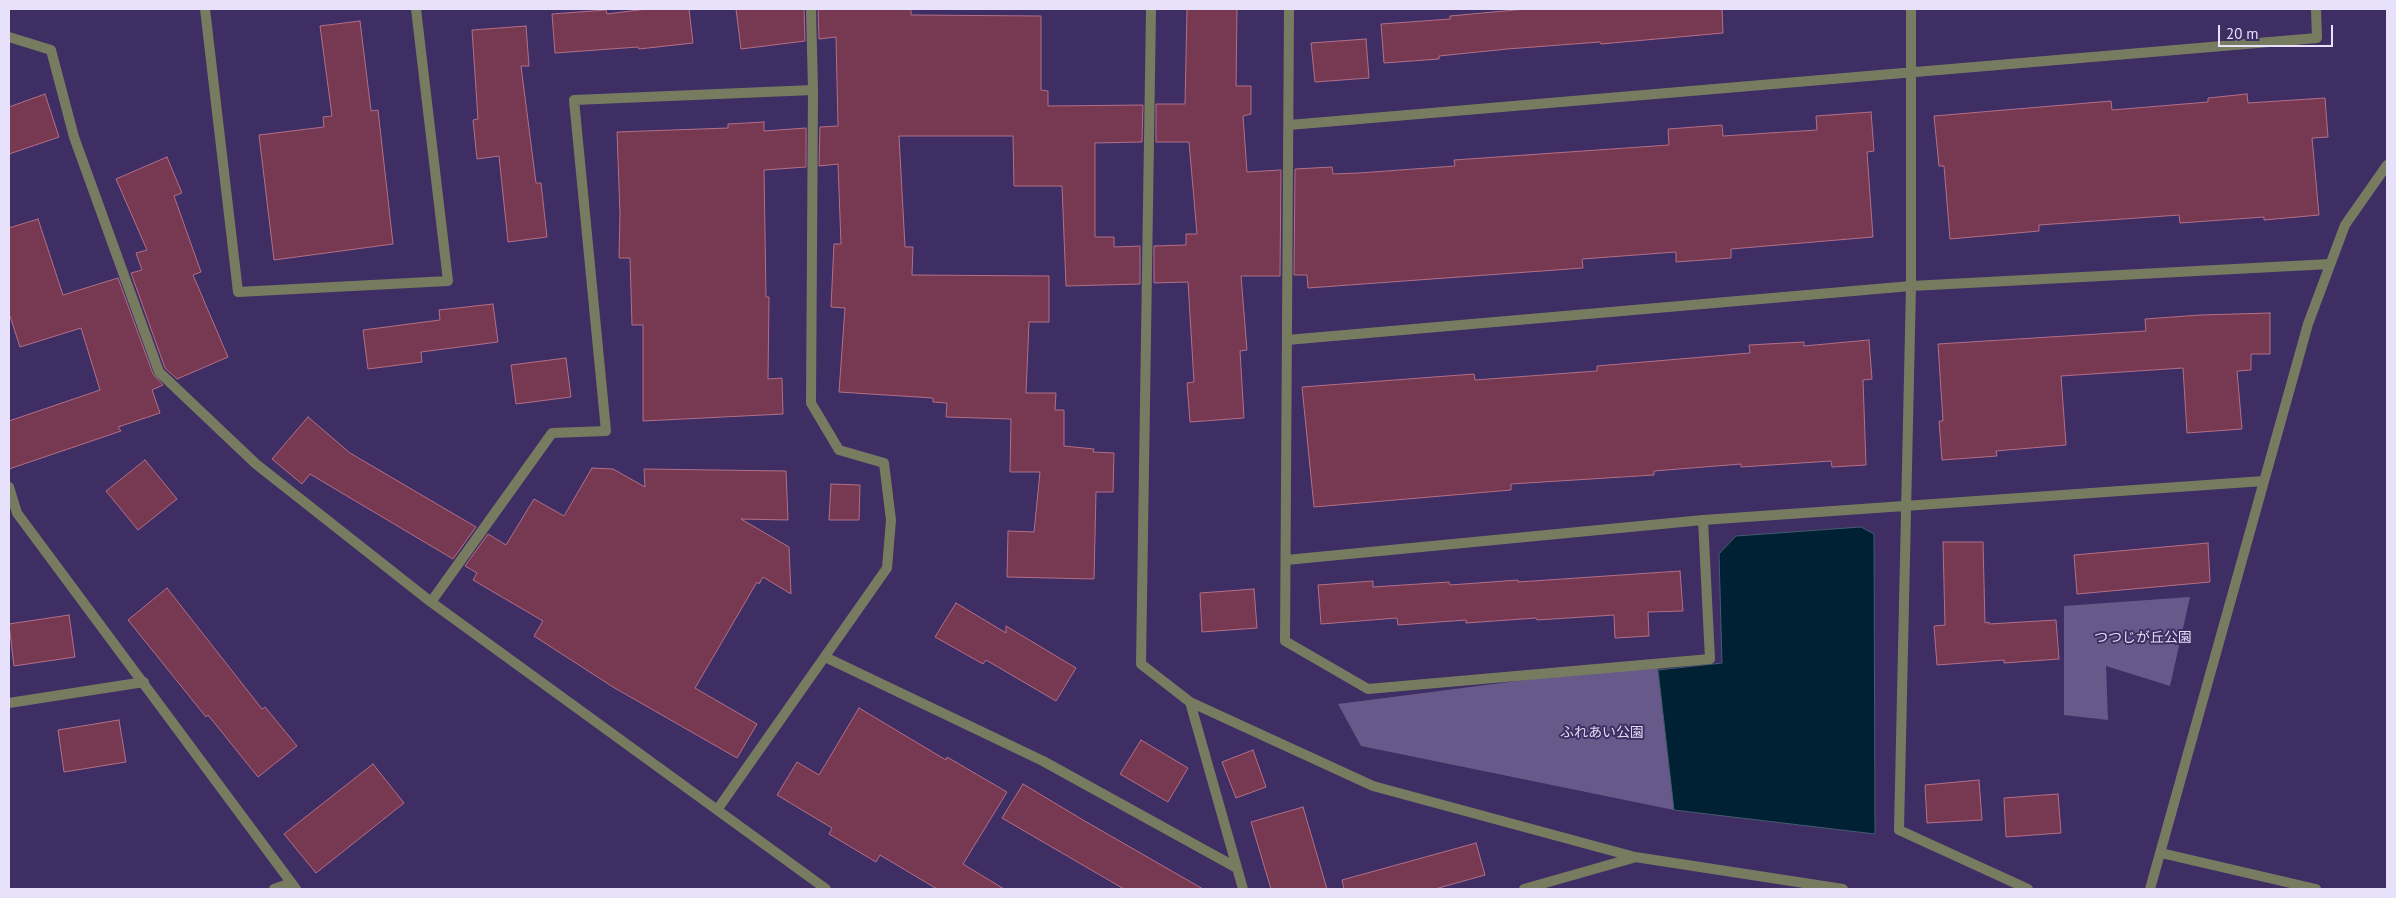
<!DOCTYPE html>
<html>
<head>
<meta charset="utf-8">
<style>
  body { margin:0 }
  #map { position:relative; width:2396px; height:898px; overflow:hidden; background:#3f2e63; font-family:"PT Sans",sans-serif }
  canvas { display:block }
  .frame { position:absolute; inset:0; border:10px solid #e7e1fb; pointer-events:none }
  .scale { position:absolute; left:2218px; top:25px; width:115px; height:22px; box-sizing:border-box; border:2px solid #e7e1fb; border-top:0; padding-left:6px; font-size:15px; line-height:18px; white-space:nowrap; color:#e7e1fb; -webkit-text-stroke:4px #3f2e63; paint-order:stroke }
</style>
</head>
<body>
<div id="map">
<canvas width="2396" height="898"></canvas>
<div class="frame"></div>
<div class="scale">20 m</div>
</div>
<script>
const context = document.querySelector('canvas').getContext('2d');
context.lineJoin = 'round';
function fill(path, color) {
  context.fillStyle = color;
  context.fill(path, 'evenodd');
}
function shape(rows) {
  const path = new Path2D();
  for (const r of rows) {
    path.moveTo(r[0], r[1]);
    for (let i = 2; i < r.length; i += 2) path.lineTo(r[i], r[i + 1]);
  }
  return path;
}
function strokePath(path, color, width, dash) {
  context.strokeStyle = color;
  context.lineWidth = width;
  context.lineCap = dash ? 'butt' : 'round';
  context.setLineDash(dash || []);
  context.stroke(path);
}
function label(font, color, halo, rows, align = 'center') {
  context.font = font + ' "PT Sans","Noto Sans JP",sans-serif';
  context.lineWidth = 4;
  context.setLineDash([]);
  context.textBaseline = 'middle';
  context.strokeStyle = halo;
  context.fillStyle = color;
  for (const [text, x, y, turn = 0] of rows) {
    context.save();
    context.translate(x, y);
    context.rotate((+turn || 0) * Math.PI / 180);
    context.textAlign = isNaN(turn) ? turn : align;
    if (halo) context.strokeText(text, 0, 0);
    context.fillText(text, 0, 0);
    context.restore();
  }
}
const green = shape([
  [2190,597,2170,686,2106,666,2108,720,2064,715,2064,606],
  [1657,663,1674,810,1361,746,1338,704]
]);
const water = shape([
  [1861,527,1874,534,1875,834,1674,810,1658,670,1722,663,1719,554,1736,536,1861,527]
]);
const building = shape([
  [647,9,689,9,693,43,639,49,638,47,555,53,552,14,606,10,607,14,647,9],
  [736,9,804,9,805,41,741,49,736,9],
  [818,9,911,9,911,15,1041,16,1041,90,1048,91,1048,106,1143,105,1142,142,1095,143,1095,237,1114,237,1114,247,1140,246,1140,284,1066,286,1062,186,1014,186,1013,136,899,136,905,247,913,247,912,275,1049,276,1049,322,1029,322,1026,393,1056,393,1055,410,1064,410,1064,446,1094,449,1093,452,1114,453,1113,492,1096,492,1094,579,1007,577,1008,531,1034,532,1040,472,1010,472,1011,419,946,417,947,403,933,402,933,398,839,392,845,308,831,307,834,244,841,244,838,164,819,166,820,127,838,126,836,37,819,39,818,9],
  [1187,9,1237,9,1236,86,1251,86,1251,114,1243,116,1247,172,1281,170,1280,276,1241,276,1247,350,1240,351,1244,418,1190,422,1187,383,1194,382,1188,282,1154,283,1154,246,1186,245,1186,234,1197,234,1189,142,1156,142,1156,104,1185,104,1187,9],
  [1526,9,1722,9,1723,33,1601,44,1600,42,1507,49,1439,56,1439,59,1384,63,1381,24,1450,19,1450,16,1526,9],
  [360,21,371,111,378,110,393,244,274,260,259,135,324,127,323,117,332,116,320,26,360,21],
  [526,26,529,66,521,66,536,183,541,183,547,237,508,242,499,156,477,159,473,120,478,119,472,30,526,26],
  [1366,39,1369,78,1315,82,1311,43,1366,39],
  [45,94,59,137,9,154,9,107,45,94],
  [2247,94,2248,103,2325,98,2328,137,2312,138,2319,215,2264,220,2264,217,2180,223,2179,215,2039,225,2039,231,1950,239,1944,166,1939,166,1934,116,2111,101,2112,110,2208,102,2208,98,2247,94],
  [1871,112,1874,151,1867,152,1873,237,1731,249,1731,258,1676,262,1676,252,1582,259,1583,268,1308,288,1307,275,1294,275,1295,169,1332,167,1333,174,1359,173,1455,166,1454,160,1669,145,1668,129,1722,125,1723,136,1817,130,1816,116,1871,112],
  [764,122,764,131,806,128,806,167,764,170,766,297,769,297,768,379,782,378,783,414,643,421,643,325,632,325,630,258,619,258,620,214,617,132,728,128,728,124,764,122],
  [167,157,182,193,174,196,201,272,193,275,228,357,177,379,165,368,131,273,142,270,136,253,147,250,116,179,167,157],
  [38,219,63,295,118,278,153,374,163,385,152,390,160,413,118,427,121,431,9,469,9,421,100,390,81,328,20,347,9,313,9,228,38,219],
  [493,304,498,342,421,352,422,362,368,369,363,330,440,320,439,310,493,304],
  [2270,313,2270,354,2251,354,2251,370,2237,371,2242,429,2187,433,2183,368,2061,376,2066,445,1996,451,1997,456,1942,460,1939,421,1943,421,1938,344,2146,331,2145,319,2200,315,2270,313],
  [1869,340,1872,379,1863,380,1866,465,1832,467,1831,461,1741,467,1741,464,1654,471,1654,475,1511,484,1511,490,1314,507,1302,387,1474,374,1475,380,1597,371,1597,366,1750,353,1749,345,1804,342,1804,346,1869,340],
  [566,358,571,397,516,404,511,365,566,358],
  [308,417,350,453,476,527,453,559,310,474,302,484,272,459,308,417],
  [145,460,177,499,138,530,106,491,145,460],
  [592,468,613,469,645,487,644,469,786,471,788,520,741,519,789,547,791,594,763,577,759,584,757,582,695,688,757,724,737,758,613,687,534,636,543,621,473,580,477,573,465,566,488,534,506,545,534,499,564,516,592,468],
  [831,484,860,485,859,520,829,520,831,484],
  [1943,542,1983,542,1985,623,1989,622,1989,624,2056,620,2059,659,2004,663,2004,660,1937,665,1934,626,1945,625,1943,542],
  [2208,543,2210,582,2077,594,2074,555,2208,543],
  [1680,571,1683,611,1648,612,1649,636,1615,638,1614,615,1537,620,1536,618,1466,623,1466,620,1398,625,1397,618,1321,624,1318,585,1373,581,1373,587,1449,582,1450,585,1518,580,1518,582,1680,571],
  [167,588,262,709,265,707,297,746,258,777,208,715,206,717,128,620,167,588],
  [1254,589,1257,628,1202,632,1200,593,1254,589],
  [956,603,1006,633,1006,626,1076,668,1056,701,986,660,983,664,935,637,956,603],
  [69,615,75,657,14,666,9,624,69,615],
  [859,708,946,760,947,757,1007,792,963,864,1004,889,937,889,880,855,876,862,829,834,832,828,777,795,797,762,819,775,859,708],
  [119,720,126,762,64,772,58,730,119,720],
  [1141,740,1188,768,1168,802,1120,774,1141,740],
  [1253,750,1266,787,1236,798,1222,762,1253,750],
  [373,764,404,803,316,873,284,834,373,764],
  [1979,780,1982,820,1927,823,1925,785,1979,780],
  [1023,784,1083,820,1203,889,1124,889,1050,846,1002,818,1023,784],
  [2058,794,2061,833,2006,837,2004,798,2058,794],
  [1303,807,1327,889,1271,889,1251,822,1303,807],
  [1476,843,1485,875,1435,889,1344,889,1342,880,1476,843]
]);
const street = shape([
  [205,9,238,292,448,281,416,9],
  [1151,9,1141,664,1190,702,1243,889],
  [1289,9,1285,641,1368,689,1710,659,1703,520],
  [1911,9,1911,286,1899,830,2028,889],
  [9,37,51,50,74,137,159,372,256,464,431,602,826,889],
  [1289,125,2317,38,2316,9],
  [1287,340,1911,286,2330,264],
  [9,487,17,513,296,889],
  [1286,560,1703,520,2264,481],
  [431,602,552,433,606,431,574,100,813,90],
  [825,657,1043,761,1237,868],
  [1190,702,1373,786,1635,857,1843,889],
  [9,703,144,682],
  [717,810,887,568,891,520,884,463,839,450,811,403,813,90,811,9],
  [2161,853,2316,889],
  [274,889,291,883],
  [1524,889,1633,858],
  [2150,889,2308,324,2345,225,2387,165]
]);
const parkNames = [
  ["つつじが丘公園",2143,638],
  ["ふれあい公園",1602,733]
];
fill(green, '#675a8b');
fill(water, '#002133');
strokePath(water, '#455b6f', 1);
fill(building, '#773952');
strokePath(building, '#b26f88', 1);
strokePath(street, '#777c61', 10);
label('14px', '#e1dcf2', '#3f2e63', parkNames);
</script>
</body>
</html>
